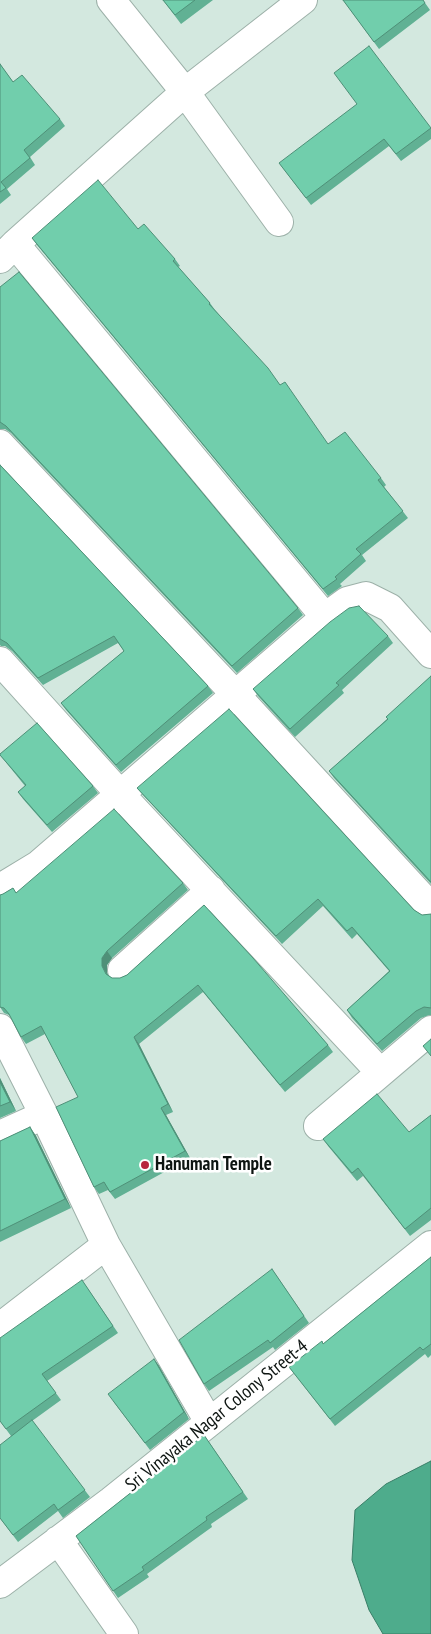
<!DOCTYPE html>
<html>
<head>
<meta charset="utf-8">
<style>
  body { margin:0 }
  canvas { display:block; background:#d3e8df }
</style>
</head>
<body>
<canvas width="431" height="1634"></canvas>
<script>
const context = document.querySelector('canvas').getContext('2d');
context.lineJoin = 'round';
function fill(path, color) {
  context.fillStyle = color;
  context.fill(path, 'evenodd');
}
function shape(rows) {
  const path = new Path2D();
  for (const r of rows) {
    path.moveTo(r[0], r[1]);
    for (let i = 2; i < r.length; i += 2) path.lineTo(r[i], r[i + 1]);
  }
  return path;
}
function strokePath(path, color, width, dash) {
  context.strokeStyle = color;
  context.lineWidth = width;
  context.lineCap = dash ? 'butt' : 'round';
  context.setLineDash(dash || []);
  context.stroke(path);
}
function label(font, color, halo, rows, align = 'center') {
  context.font = font + ' "PT Sans Narrow",sans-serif';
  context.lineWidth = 5;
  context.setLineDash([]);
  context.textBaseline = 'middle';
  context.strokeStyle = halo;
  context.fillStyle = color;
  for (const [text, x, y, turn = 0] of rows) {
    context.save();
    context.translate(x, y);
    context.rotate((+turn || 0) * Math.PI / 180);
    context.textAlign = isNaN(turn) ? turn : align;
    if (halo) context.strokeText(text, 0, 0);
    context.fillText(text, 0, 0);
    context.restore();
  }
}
const water = shape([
  [431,1461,431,1634,383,1634,369,1610,352,1560,355,1510,386,1484,431,1461]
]);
const street = shape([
  [111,0,185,92,279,222],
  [15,244,325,617,347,601,366,596,390,608,431,654],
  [0,259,15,244,185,92,303,0],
  [0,444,235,694,431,907],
  [0,661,120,794,380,1072],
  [0,888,38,865,325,617],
  [122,970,211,890],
  [0,1028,44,1115,106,1245,209,1422],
  [318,1126,431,1030],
  [0,1135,44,1115],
  [0,1327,106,1245],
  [58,1540,124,1634],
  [0,1584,111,1501,431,1245]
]);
const wall = shape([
  [163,0,213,0,181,24],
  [343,0,423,0,430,10,379,49],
  [0,64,13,82,60,119,65,126,30,157,35,165,7,189,11,195,0,204],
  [431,128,431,139,401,161,389,146,311,205,279,163],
  [138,229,175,259,180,266,178,267,210,303,215,310,280,385,328,444,381,478,386,485,384,487,408,518,362,555,366,561,340,584,342,586,328,596,37,245,32,238],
  [0,287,298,608,303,615,237,673,11,433,5,429,0,429],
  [0,465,208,686,213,693,121,772,66,710,61,703,124,651,118,643,43,685,12,651,5,646,1,646,0,645],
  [388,636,393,643,342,690,344,693,295,737,258,696,253,689],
  [431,676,431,884,334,778,329,771,387,719],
  [0,755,93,786,98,793,52,832,23,799,18,792,25,786],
  [137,788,414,910,422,915,431,914,431,1015,429,1015,421,1018,382,1051,352,1018,347,1010,389,971,357,934,352,939,323,906,282,944,143,795],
  [183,883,188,890,112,958,107,965,107,973,108,975,112,978,120,978,127,975,204,905,328,1045,333,1052,285,1092,203,992,139,1044,173,1112,166,1115,190,1158,115,1199,108,1190,99,1194,94,1187,78,1097,45,1034,26,1044,21,1037,11,1017,9,1015,4,1013,0,1007,0,895,3,894,13,888,16,893],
  [0,1078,16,1111,0,1118],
  [431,1115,431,1220,410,1236,363,1176,357,1181,328,1146,323,1139,409,1132],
  [30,1127,36,1136,71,1208,0,1242,0,1141],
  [431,1257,431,1355,428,1358,425,1354,335,1426,289,1367,323,1344],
  [272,1269,309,1323,275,1350,273,1347,209,1391,204,1384],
  [82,1280,118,1333,47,1381,61,1400,32,1421,90,1497,63,1518,58,1511,18,1542,0,1518,11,1436,0,1421],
  [154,1359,159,1366,189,1419,150,1450,113,1401],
  [204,1435,248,1499,211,1524,212,1527,147,1574,149,1577,118,1598,76,1536]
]);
const shadedWall = shape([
  [107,951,112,958,107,965,107,973,111,981,102,966,102,958],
  [134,1037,139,1044,173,1112,168,1104],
  [0,1078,16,1111,10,1102,0,1082],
  [161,1108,166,1115,190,1158,185,1151],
  [30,1127,36,1136,71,1208,65,1199],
  [154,1359,159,1366,189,1419,184,1412]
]);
const building = shape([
  [163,0,195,0,175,15,163,0],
  [343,0,423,0,425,3,374,42,343,0],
  [369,46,431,128,396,154,384,139,306,198,279,163,357,104,334,73,369,46],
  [0,64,13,82,22,75,60,119,24,150,30,158,1,182,6,188,0,192,0,64],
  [98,180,138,229,144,224,175,259,173,261,210,303,209,304,268,368,280,385,285,382,328,444,345,432,381,478,378,480,403,511,356,549,361,554,335,577,337,579,323,589,32,238,98,180],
  [19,272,298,608,232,666,6,426,0,422,0,287,19,272],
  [0,465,208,686,116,765,61,703,124,651,114,636,38,678,7,643,0,639,0,465],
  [359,606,388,636,336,683,339,685,290,729,253,689,330,622,349,608,359,606],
  [431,676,431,882,329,771,388,719,386,717,431,676],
  [229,709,414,910,422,915,431,914,431,1008,424,1007,416,1011,377,1044,347,1010,390,971,352,927,347,931,318,899,276,936,137,788,229,709],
  [37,723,93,786,47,825,18,792,26,785,0,755,0,754,37,723],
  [114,809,183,883,107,951,102,958,102,966,106,974,112,978,120,978,127,975,204,905,253,958,328,1045,280,1085,198,985,134,1037,168,1104,161,1108,185,1151,110,1192,104,1182,94,1187,56,1107,78,1097,41,1026,21,1037,9,1014,4,1008,0,1007,0,895,3,894,13,888,16,893,114,809],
  [431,1039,431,1056,423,1046,431,1039],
  [0,1082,10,1102,0,1106,0,1082],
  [377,1094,409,1132,431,1115,431,1208,405,1229,358,1168,352,1173,323,1139,377,1094],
  [30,1127,65,1199,0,1231,0,1141,30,1127],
  [431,1257,431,1344,423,1350,420,1347,330,1419,289,1367,322,1341,323,1344,431,1257],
  [272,1269,304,1316,270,1343,268,1340,204,1384,179,1340,272,1269],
  [82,1280,113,1326,42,1374,56,1393,6,1429,0,1421,0,1338,82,1280],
  [154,1359,184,1412,145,1443,108,1394,154,1359],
  [32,1420,85,1490,58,1510,54,1504,13,1535,0,1518,0,1445,32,1420],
  [204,1435,243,1492,206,1517,207,1520,142,1567,144,1570,113,1591,76,1536,204,1435]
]);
const markers = [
  [145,1165,5,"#b7253d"]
];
const poiNames = [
  ["Hanuman Temple",155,1165]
];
const streetNames = [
  ["Sri Vinayaka Nagar Colony Street-4",217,1416,-39]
];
fill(water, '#4eac8c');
strokePath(water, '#3a7e67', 1);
strokePath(street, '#9db1a9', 30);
strokePath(street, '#fff', 28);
fill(wall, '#61b194');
fill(shadedWall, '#4f9078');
fill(building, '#71ceac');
strokePath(building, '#4f9078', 1);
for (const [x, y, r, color] of markers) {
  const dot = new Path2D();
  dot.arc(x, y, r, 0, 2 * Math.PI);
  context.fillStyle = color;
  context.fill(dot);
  strokePath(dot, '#fff', 2);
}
label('bold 19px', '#0d1411', '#fff', poiNames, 'left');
label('19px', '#0d1411', '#fff', streetNames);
</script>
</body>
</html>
